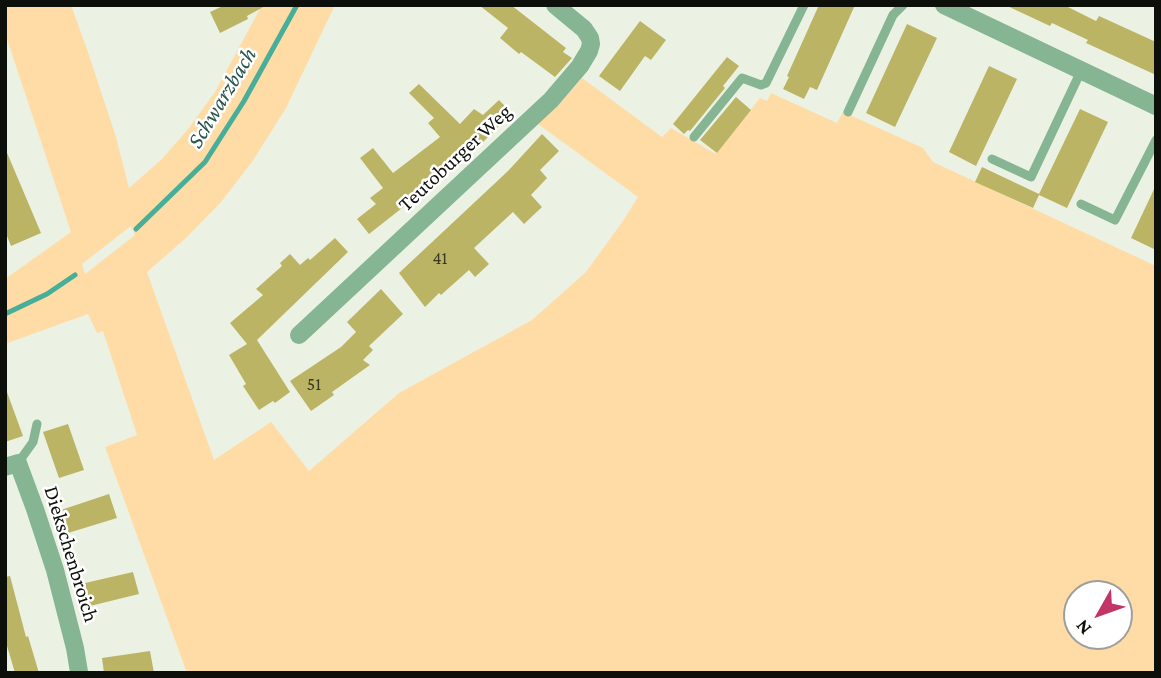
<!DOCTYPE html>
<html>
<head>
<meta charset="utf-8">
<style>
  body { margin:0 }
  #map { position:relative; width:1161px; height:678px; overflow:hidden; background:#ebf2e3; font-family:"Crimson Pro",serif }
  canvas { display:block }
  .frame { position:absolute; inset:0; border:7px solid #0d0f0a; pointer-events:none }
  .north { position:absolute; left:1063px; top:580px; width:70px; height:70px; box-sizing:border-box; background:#fff; border:2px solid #9e9f9d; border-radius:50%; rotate:230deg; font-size:19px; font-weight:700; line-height:28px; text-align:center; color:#0d0f0a }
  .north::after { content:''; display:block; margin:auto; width:24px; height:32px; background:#c23566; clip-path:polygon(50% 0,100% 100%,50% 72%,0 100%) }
</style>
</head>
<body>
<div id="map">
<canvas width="1161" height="678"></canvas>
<div class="frame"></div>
<div class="north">N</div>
</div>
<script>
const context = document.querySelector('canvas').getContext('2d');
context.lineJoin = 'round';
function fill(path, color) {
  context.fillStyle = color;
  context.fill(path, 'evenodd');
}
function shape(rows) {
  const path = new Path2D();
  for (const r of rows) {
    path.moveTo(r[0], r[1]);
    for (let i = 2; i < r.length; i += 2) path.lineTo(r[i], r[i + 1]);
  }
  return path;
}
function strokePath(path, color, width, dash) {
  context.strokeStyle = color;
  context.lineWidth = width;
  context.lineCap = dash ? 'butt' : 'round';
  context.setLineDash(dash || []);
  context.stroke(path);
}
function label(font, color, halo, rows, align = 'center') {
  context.font = font + ' "Crimson Pro",serif';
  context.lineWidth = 5;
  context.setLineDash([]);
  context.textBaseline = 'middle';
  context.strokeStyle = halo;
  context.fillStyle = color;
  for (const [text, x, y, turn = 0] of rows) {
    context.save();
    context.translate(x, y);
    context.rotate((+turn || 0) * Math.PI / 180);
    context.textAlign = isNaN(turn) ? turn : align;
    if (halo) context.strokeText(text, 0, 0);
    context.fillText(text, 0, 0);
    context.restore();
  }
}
const green = shape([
  [5,5,71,5,88,52,116,137,129,188,161,160,189,128,215,92,262,5,335,5,286,108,252,162,221,202,186,238,147,272,214,460,271,422,309,471,399,393,532,320,586,272,623,221,638,197,538,124,563,100,582,78,662,137,671,128,716,154,760,98,767,101,771,93,837,123,843,112,923,148,933,162,1156,266,1156,673,187,673,105,447,137,435,103,331,97,333,88,314,5,344,5,279,71,232,5,33],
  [131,226,135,235,85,274,82,264],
  [1077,594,1119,594,1119,636,1077,636]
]);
const stream = shape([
  [136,229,205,162,244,101,297,5],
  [5,314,47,294,75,275]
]);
const building = shape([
  [225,5,267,5,247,16,248,19,220,33,210,12],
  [479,5,511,5,566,48,563,52,572,58,555,77,521,52,519,54,500,38,508,28],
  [819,5,855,5,817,90,810,87,804,99,783,89,789,77,787,76],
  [1005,5,1064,5,1096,21,1099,16,1156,42,1156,75,1086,43,1088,40,1052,23,1050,26],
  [640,21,666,40,651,60,645,56,620,91,599,76],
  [907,24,937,38,895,127,866,113],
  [727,57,739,66,723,86,725,88,690,131,688,130,684,134,673,124],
  [989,66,1017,79,976,166,949,152],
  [419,84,460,124,474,109,483,115,499,100,512,113,472,153,369,234,357,219,376,204,370,198,383,188,360,158,373,148,393,173,440,137,428,123,434,118,409,93],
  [736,97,751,110,717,153,700,140],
  [1080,109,1108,122,1067,208,1039,195,1033,208,975,182,982,167,1039,194],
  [542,134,559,151,540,170,547,178,531,195,542,207,524,224,513,212,474,248,489,264,475,277,469,270,441,295,439,293,425,307,399,273,508,171],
  [5,148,41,233,11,246,5,231],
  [1156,185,1156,250,1131,238],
  [335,238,348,252,257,340,290,392,275,403,273,401,259,410,243,386,246,384,229,355,247,344,230,323,263,295,256,289,282,266,280,263,290,254,300,265,308,258,310,260],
  [381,289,403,314,369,346,373,350,363,360,370,365,332,392,334,395,311,411,290,381,341,347,356,332,347,322],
  [5,392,7,392,23,436,5,442],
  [68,424,84,470,59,478,43,432],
  [109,494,117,518,68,533,61,510],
  [133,572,139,594,90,606,85,583],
  [10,576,26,637,28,636,39,673,15,673,5,639,5,577],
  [150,651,154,673,104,673,102,658]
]);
const service = shape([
  [848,112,893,15,903,5],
  [694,137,742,78,761,85,766,83,804,5],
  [992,159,1031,177,1081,71],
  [1081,204,1115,220,1156,140],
  [18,463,33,442,37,424]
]);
const minor = shape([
  [944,5,1156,106],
  [299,335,551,100,580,66,589,51,591,44,590,38,584,29,555,5],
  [5,467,18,463,35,509,55,570,75,648,79,672]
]);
const numberNames = [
  ["41",440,258],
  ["51",314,384]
];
const streetNames = [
  ["Teutoburger Weg",455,158,-43],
  ["Diekschenbroich",71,554,73]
];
const waterNames = [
  ["Schwarzbach",222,98,-59]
];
fill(green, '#ffdca5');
strokePath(stream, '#46ae99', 5);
fill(building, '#bcb465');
strokePath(service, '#85b592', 9);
strokePath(minor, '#85b592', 18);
label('18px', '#393821', null, numberNames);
label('21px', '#0d0f0a', '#fff', streetNames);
label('italic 23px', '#2a564d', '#fff', waterNames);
</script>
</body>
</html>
